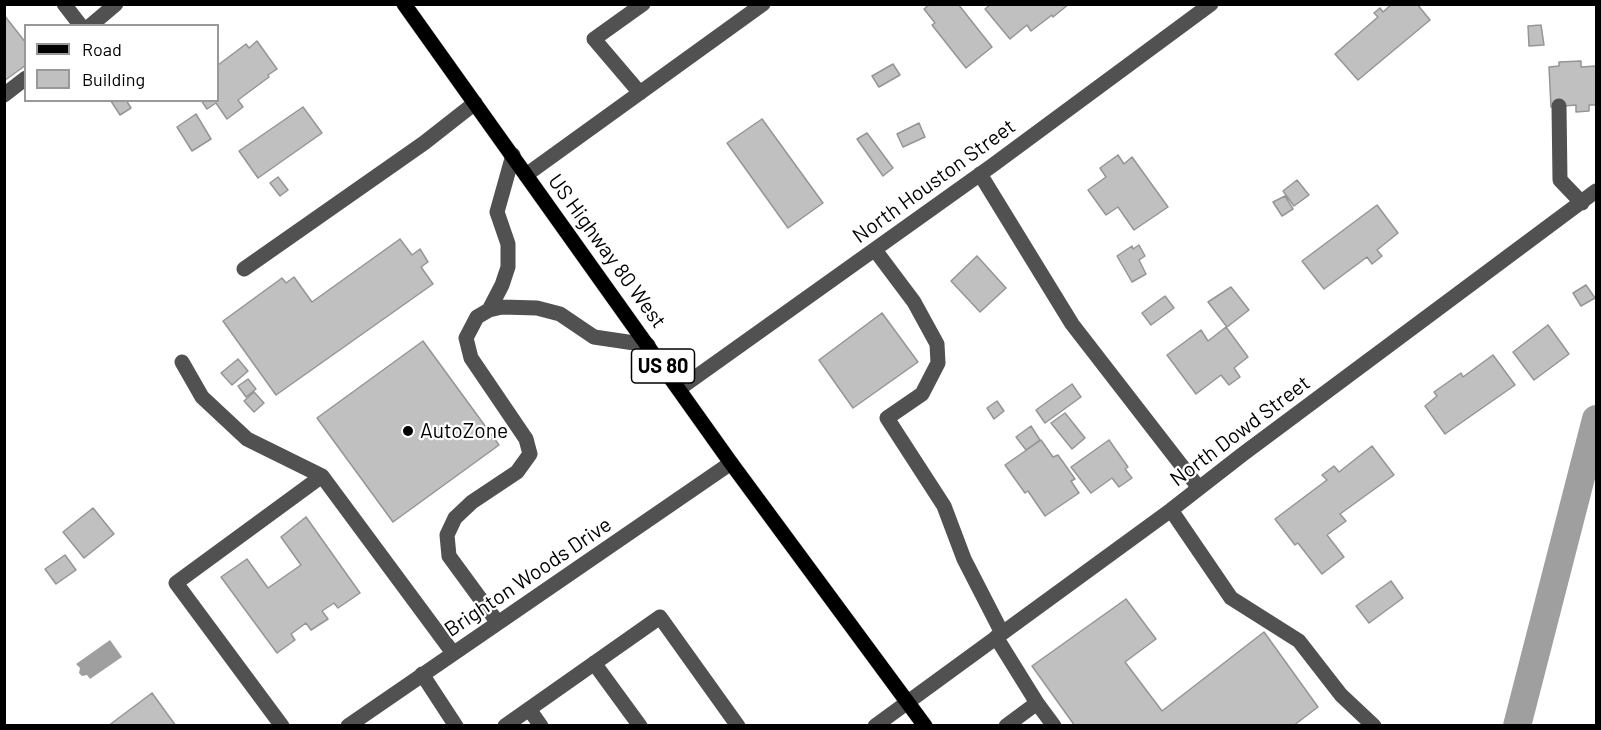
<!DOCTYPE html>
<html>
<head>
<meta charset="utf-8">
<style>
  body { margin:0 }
  #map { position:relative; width:1601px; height:730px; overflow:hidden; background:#fff; font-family:Barlow,sans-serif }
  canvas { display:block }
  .frame { position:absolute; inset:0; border:6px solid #000; pointer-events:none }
  .legend { position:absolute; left:24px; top:24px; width:195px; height:78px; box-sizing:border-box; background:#fff; border:2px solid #999; margin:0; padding:8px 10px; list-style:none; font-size:18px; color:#000 }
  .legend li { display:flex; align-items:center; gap:12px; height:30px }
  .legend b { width:30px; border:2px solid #999 }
</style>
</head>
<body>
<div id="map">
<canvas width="1601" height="730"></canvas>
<div class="frame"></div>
<ul class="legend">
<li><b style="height:8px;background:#000"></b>Road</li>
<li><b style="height:16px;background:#c0c0c0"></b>Building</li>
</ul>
</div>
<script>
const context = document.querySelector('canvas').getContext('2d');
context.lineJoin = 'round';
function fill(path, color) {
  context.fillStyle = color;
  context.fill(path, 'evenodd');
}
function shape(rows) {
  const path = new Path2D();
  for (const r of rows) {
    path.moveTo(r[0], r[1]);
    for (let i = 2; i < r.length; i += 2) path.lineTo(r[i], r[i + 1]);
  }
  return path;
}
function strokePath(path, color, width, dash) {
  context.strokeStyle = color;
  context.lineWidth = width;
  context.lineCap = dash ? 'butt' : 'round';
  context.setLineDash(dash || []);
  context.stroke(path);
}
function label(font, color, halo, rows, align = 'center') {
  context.font = font + ' Barlow,sans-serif';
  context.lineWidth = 4.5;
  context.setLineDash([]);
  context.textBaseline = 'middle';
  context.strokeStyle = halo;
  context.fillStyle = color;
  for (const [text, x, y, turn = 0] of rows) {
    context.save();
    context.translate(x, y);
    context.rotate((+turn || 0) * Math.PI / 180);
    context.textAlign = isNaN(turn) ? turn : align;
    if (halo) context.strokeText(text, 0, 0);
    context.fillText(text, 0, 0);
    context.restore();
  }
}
const water = shape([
  [110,640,122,657,90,679,87,675,82,676,79,673,80,668,76,664]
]);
const canal = shape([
  [1517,726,1596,419]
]);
const building = shape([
  [930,4,958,4,992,47,966,68,932,25,935,23,924,9,930,4],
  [991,4,1069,4,1053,17,1052,15,1031,31,1027,25,1010,39,985,9,991,4],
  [1392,4,1417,4,1430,20,1358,80,1335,54,1378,17,1374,13,1380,8,1383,12,1392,4],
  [4,15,26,43,26,65,4,81,4,15],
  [1541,25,1544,45,1529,46,1528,26,1541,25],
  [257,41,277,69,268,75,269,77,238,100,243,107,227,119,216,103,207,109,201,100,218,100,218,65,246,44,249,48,257,41],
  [1581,61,1581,67,1596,66,1596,105,1589,105,1589,111,1576,112,1576,105,1551,107,1549,67,1559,66,1559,62,1581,61],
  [893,64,900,75,879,87,872,76,893,64],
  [126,100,131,108,120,115,111,101,126,100],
  [303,107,322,133,258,178,239,151,303,107],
  [196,114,211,139,192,151,177,127,196,114],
  [762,119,823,203,788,228,727,143,762,119],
  [919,123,925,137,903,147,897,134,919,123],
  [867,133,893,168,883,176,857,139,867,133],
  [1118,155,1124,164,1132,157,1168,207,1134,230,1118,207,1106,215,1088,190,1106,177,1100,168,1118,155],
  [278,177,288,190,280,196,270,183,278,177],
  [1297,180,1309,195,1294,206,1283,191,1297,180],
  [1285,196,1293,209,1282,216,1273,202,1285,196],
  [1377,205,1398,233,1377,250,1382,256,1372,264,1367,257,1324,289,1302,261,1377,205],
  [400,239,412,255,420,249,428,262,421,267,433,284,276,395,223,321,282,278,286,283,294,277,312,302,400,239],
  [1139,245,1145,256,1139,260,1146,274,1132,282,1117,256,1132,246,1133,249,1139,245],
  [977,256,1006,288,980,312,951,281,977,256],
  [1586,285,1595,298,1581,306,1573,293,1586,285],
  [1231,287,1249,310,1227,327,1208,302,1231,287],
  [1165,296,1174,308,1151,325,1142,313,1165,296],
  [882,313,918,362,853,408,819,360,882,313],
  [1548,325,1569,354,1534,380,1513,352,1548,325],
  [1226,327,1248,357,1234,368,1240,377,1229,385,1221,375,1196,394,1167,355,1201,330,1208,341,1226,327],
  [423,341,499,445,393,522,317,418,423,341],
  [1493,355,1515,385,1445,434,1425,406,1437,396,1434,392,1461,373,1463,377,1493,355],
  [238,359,248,371,232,385,221,373,238,359],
  [248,379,256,389,246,397,238,386,248,379],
  [1072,384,1081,397,1045,423,1036,410,1072,384],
  [254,392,264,403,254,412,244,401,254,392],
  [997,401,1004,411,994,419,987,408,997,401],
  [1065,413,1085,438,1072,449,1051,423,1065,413],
  [1031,426,1040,440,1026,450,1016,437,1031,426],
  [1041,440,1053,457,1058,455,1075,479,1071,481,1079,493,1045,516,1028,491,1025,493,1005,465,1041,440],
  [1109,440,1128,467,1125,469,1132,478,1119,487,1112,478,1091,493,1071,467,1109,440],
  [1372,446,1394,475,1340,514,1346,521,1327,535,1344,557,1322,574,1298,543,1295,545,1275,519,1327,480,1322,475,1334,466,1339,472,1372,446],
  [93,508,114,534,84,558,63,532,93,508],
  [306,517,360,593,338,608,334,603,322,611,328,619,311,630,306,623,291,634,295,640,277,653,221,577,247,559,268,588,301,565,281,537,306,517],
  [65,555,76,570,56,584,45,569,65,555],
  [1391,581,1403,598,1369,623,1356,606,1391,581],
  [1126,599,1156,639,1125,662,1162,711,1264,632,1318,707,1293,726,1075,726,1032,666,1126,599],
  [152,693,176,726,108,726,152,693]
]);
const minor = shape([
  [64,4,81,26],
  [90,26,116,4],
  [640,93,594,39,643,4],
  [4,95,26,78],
  [1559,106,1560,180,1582,203],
  [980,174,1072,324,1199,488],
  [526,175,763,4],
  [875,250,914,302,937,344,938,363,922,394,887,418,944,506,964,559,1002,633],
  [244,269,424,143,475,103],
  [489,310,502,285,508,267,508,244,497,212,513,155],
  [182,362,202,397,247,439,322,476],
  [679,389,993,165,1211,4],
  [1171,510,1231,598,1299,641,1341,695,1374,726],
  [498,623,449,556,447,535,455,518,472,502,517,472,530,454,526,439,471,358,466,338,477,317,489,310,502,307,537,308,560,314,594,337,648,345],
  [996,637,1037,703,1006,726],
  [594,663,640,726],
  [422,674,456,726],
  [1037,703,1054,726],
  [529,709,541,726],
  [282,726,176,583,322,476,453,653],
  [348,726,731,463],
  [505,726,660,617,738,726],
  [875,726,1171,510,1243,454,1596,191]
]);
const major = shape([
  [404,4,731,463,925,726]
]);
const markers = [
  [408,431,6,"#000"]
];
const shields = [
  [663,366,63]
];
const shieldNames = [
  ["US 80",663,366]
];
const streetNames = [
  ["North Houston Street",934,181,-36],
  ["US Highway 80 West",607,251,54],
  ["North Dowd Street",1240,431,-37],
  ["Brighton Woods Drive",528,577,-34]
];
const poiNames = [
  ["AutoZone",420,431]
];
fill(water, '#9f9f9f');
strokePath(canal, '#9f9f9f', 28);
fill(building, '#c0c0c0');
strokePath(building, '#959595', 1.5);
strokePath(major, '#dbdbdb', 16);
strokePath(minor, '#515151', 15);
strokePath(major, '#000', 15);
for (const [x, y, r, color] of markers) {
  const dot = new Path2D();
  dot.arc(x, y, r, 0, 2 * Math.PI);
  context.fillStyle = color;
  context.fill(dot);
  strokePath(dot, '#fff', 2);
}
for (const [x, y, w] of shields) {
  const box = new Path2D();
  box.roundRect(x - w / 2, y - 17, w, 34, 4.5);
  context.fillStyle = '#fff';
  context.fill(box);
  strokePath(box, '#000', 1.5);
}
label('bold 20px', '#000', null, shieldNames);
label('21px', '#000', '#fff', streetNames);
label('21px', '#000', '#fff', poiNames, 'left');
</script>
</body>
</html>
